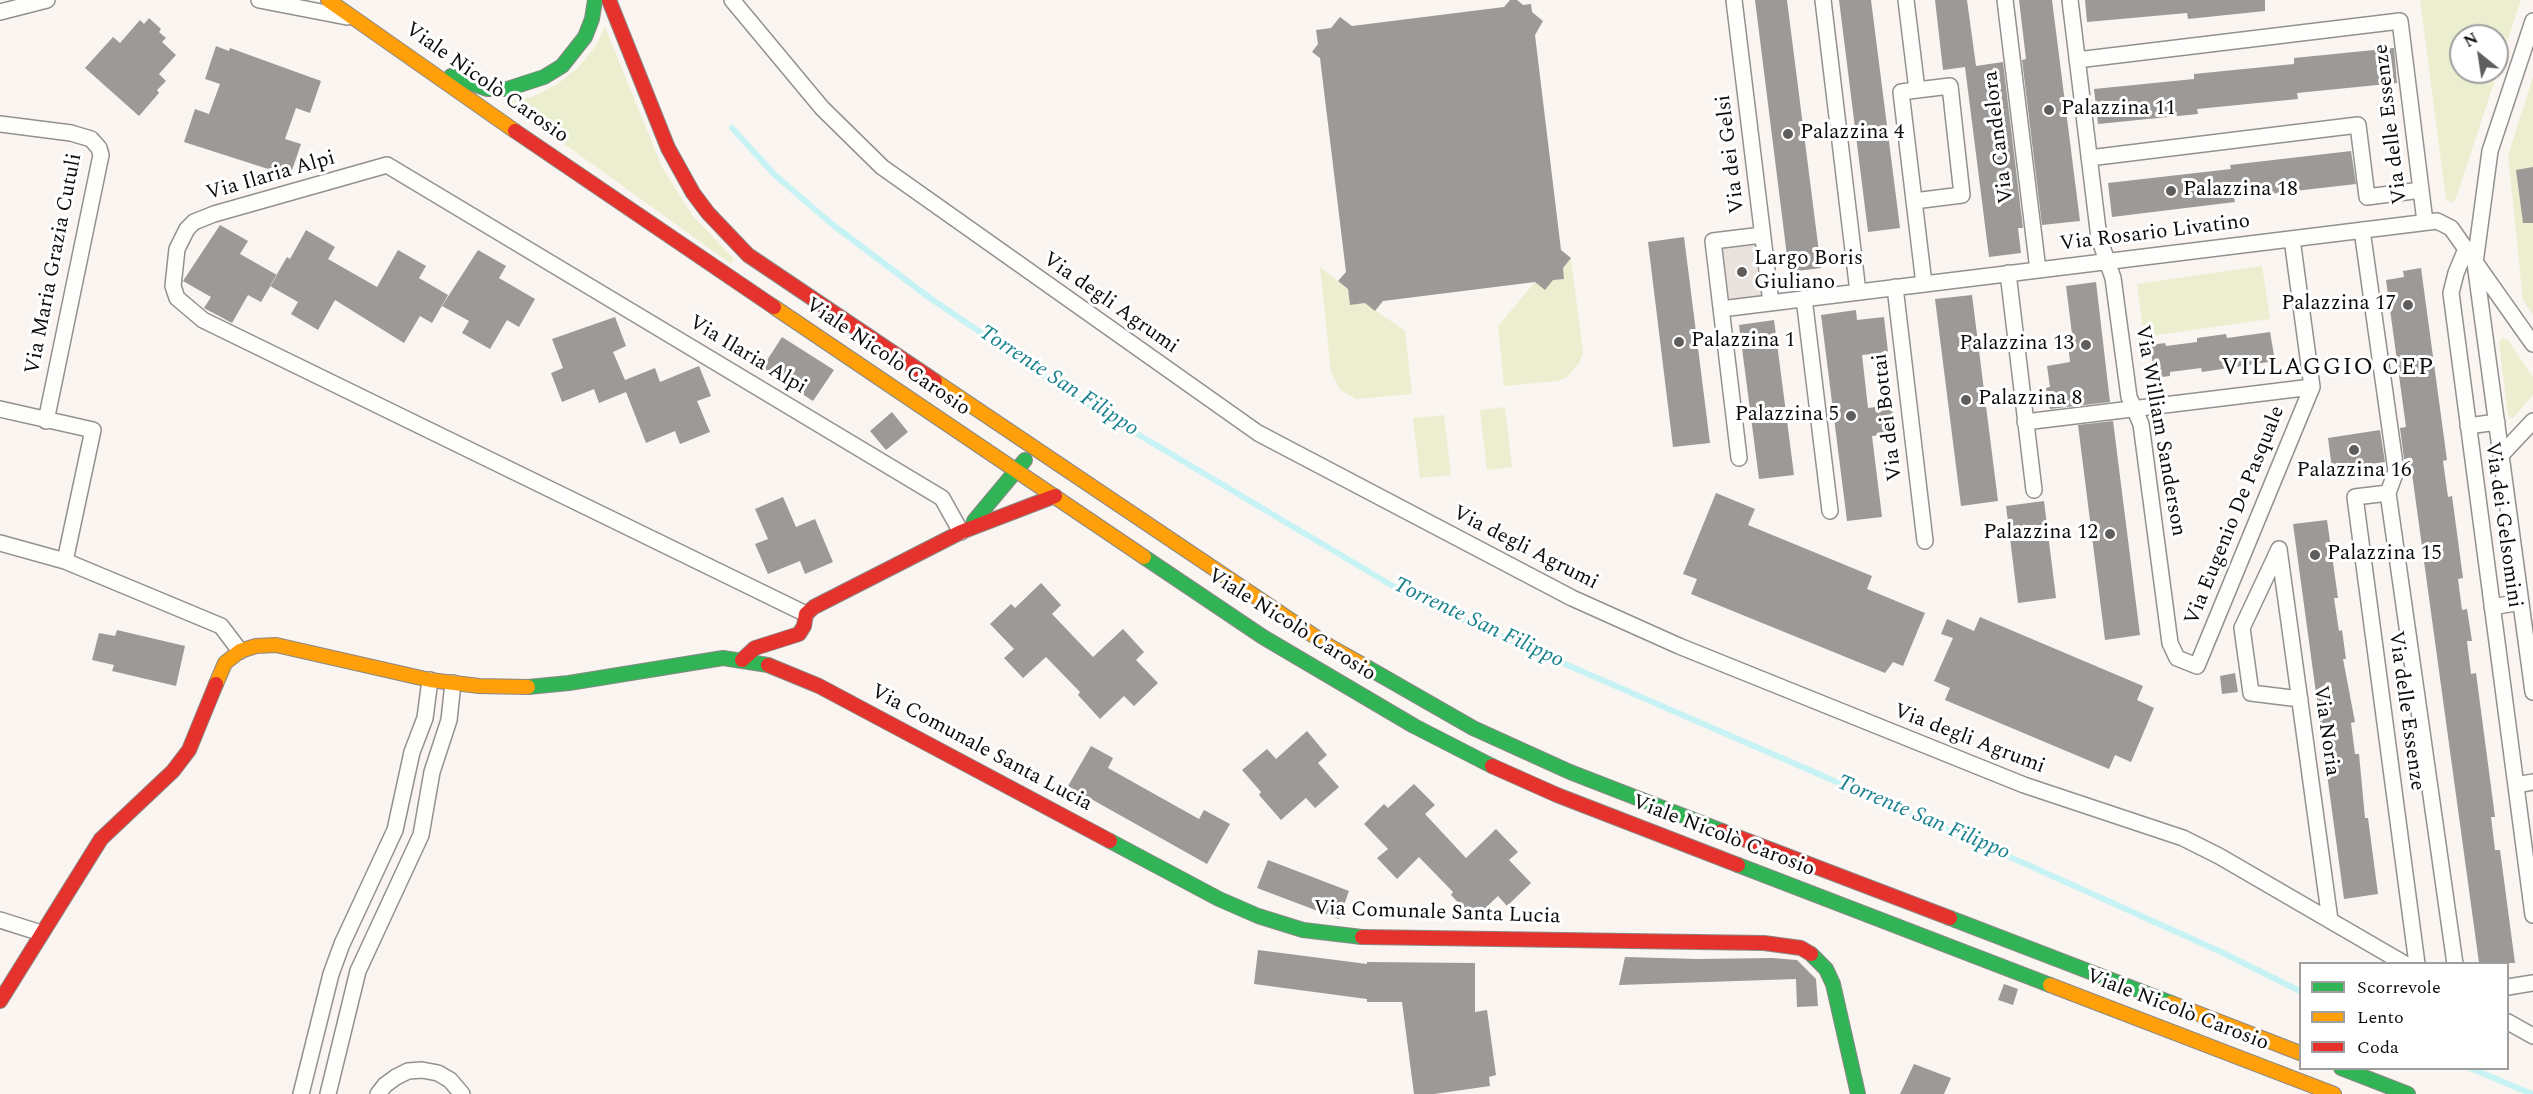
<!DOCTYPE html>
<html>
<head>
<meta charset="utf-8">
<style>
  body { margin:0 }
  #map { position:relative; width:2533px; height:1094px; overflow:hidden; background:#faf5f0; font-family:Spectral,serif }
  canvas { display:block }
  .legend { position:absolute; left:2299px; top:962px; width:210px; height:108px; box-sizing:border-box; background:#fff; border:2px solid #9e9e9e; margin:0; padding:8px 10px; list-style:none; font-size:18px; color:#0c0c0c }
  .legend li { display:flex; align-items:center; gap:12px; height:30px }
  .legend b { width:30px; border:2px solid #9e9e9e }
  .north { position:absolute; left:2449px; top:24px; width:60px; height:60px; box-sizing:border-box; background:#fff; border:2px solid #9e9e9e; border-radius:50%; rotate:330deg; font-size:16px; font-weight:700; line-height:24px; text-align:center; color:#0c0c0c }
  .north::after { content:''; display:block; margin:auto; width:21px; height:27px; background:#5f5e5c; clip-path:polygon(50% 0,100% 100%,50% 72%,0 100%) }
</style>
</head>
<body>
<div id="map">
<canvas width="2533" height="1094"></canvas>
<ul class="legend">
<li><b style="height:8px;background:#30b455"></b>Scorrevole</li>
<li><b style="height:8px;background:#ff9f0a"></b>Lento</li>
<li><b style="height:8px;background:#e5322d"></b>Coda</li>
</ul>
<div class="north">N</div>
</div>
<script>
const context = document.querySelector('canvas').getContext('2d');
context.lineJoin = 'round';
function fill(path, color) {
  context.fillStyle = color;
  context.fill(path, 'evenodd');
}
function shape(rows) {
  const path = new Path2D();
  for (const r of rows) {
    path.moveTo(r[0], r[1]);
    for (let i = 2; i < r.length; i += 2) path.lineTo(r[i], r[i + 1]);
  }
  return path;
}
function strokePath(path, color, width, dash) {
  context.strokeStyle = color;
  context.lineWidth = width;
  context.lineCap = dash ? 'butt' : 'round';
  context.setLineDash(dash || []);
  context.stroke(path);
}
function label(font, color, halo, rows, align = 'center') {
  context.font = font + ' Spectral,serif';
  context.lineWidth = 6;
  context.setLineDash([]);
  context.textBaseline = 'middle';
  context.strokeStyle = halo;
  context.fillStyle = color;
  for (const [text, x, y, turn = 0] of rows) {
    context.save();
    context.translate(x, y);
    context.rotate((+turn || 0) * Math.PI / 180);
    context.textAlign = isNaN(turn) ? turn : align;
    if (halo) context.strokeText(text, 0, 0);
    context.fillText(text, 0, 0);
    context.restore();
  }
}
const green = shape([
  [2420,0,2521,0,2456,198,2452,203,2446,199],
  [2461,36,2497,36,2497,72,2461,72],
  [605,27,662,167,692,215,734,259,731,264,506,102,532,97,556,85,578,68,595,47],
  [2533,77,2533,315,2523,300,2508,156],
  [1571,258,1583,352,1579,363,1566,378,1557,381,1504,386,1498,326,1535,282,1545,290,1553,280,1564,279,1563,268],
  [2262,266,2270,319,2144,337,2137,284],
  [1320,267,1348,289,1350,305,1365,303,1405,331,1412,394,1356,399,1340,390,1331,372],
  [2502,338,2508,340,2533,377,2533,395,2513,418,2508,416,2499,342],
  [1505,407,1512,467,1487,470,1480,410],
  [1444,415,1451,475,1420,478,1413,418]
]);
const plaza = shape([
  [1762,235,1771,303,1721,309,1713,241]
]);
const stream = shape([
  [732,128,775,175,833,225,930,298,1077,398,1413,598,2028,865,2219,951,2300,991],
  [2470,1068,2532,1094]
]);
const building = shape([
  [1510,0,1517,0,1523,5,1531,4,1532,12,1543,21,1535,35,1561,250,1571,258,1563,268,1564,279,1553,280,1545,290,1535,282,1383,301,1375,311,1365,303,1350,305,1348,289,1338,281,1346,272,1320,58,1312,52,1318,44,1316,30,1331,28,1340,17,1352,26,1504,7],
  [1755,0,1787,0,1821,268,1789,272],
  [1839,0,1871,0,1900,228,1868,232],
  [1935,0,1967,0,1976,66,2003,62,2023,228,2018,228,2021,253,1989,257,1965,67,1943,70],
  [2019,0,2052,0,2080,221,2042,225,2022,60,2026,59],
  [2085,0,2265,0,2265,11,2188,19,2187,13,2087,22],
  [149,18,161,29,159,32,166,38,162,42,176,55,159,74,166,81,157,90,159,93,139,116,85,68,113,37,120,43,140,20,144,24],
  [216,46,229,51,230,48,321,81,310,113,296,108,285,139,301,144,290,176,184,142,195,109,209,114,220,84,205,79],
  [2394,48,2397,83,2297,93,2298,99,2197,109,2198,114,2098,124,2094,89,2194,79,2194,74,2294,64,2294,58],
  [2351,151,2356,184,2234,198,2235,202,2112,217,2108,183,2231,169,2230,165],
  [2533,167,2533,223,2523,223,2516,170],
  [220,225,248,241,240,254,277,275,261,302,248,295,232,323,204,308,211,297,183,281],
  [306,230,335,247,328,259,377,287,398,250,426,266,419,278,448,295,432,323,420,316,404,343,335,300,318,330,291,314,298,302,270,286,287,257,290,259],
  [1684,237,1710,443,1673,447,1648,242],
  [478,250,506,266,499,278,535,299,519,327,507,320,490,349,462,333,469,321,442,306],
  [2421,268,2447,460,2443,461,2448,497,2452,496,2463,578,2458,579,2462,610,2467,609,2472,641,2467,641,2471,674,2476,673,2495,817,2491,817,2495,850,2500,850,2515,963,2479,963,2410,459,2404,459,2400,428,2406,427,2386,280,2404,277,2403,271],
  [2096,282,2110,402,2050,409,2046,388,2050,387,2047,366,2070,362,2067,334,2072,334,2066,286],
  [1972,295,1998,501,1961,506,1935,299],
  [1856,310,1857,320,1884,317,1888,352,1862,355,1868,408,1892,405,1895,434,1872,436,1882,517,1847,521,1821,315],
  [615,317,626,346,613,352,625,380,655,368,660,382,699,366,711,396,697,401,710,432,680,444,675,431,646,443,626,392,599,403,594,389,562,402,551,373,563,368,552,339],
  [1774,320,1794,475,1759,479,1739,325],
  [2270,332,2275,361,2202,372,2201,368,2170,372,2170,376,2155,378,2150,345,2165,343,2166,346,2197,342,2197,338,2226,334,2227,338],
  [782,337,834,370,813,401,762,368],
  [892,412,908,432,886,450,870,431],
  [2113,421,2140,635,2105,640,2078,425],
  [2380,430,2385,462,2332,469,2328,438],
  [1716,493,1755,509,1748,525,1872,576,1867,589,1925,613,1903,666,1893,662,1885,673,1691,594,1697,579,1683,574],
  [783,497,796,527,815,519,833,562,805,574,800,561,768,574,755,544,768,539,755,509],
  [2044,501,2056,598,2018,603,2006,506],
  [2327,520,2338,598,2334,598,2339,631,2342,630,2346,659,2343,659,2355,722,2351,723,2355,754,2359,754,2365,818,2368,818,2378,894,2344,899,2293,524],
  [1041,583,1061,605,1052,614,1093,657,1123,629,1144,652,1136,660,1158,683,1134,706,1124,696,1100,719,1078,695,1080,692,1046,657,1023,678,1004,658,1014,649,990,624,1011,604,1015,608],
  [1980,617,2143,686,2137,700,2154,708,2131,762,2115,755,2109,769,1945,700,1950,688,1934,681,1953,638,1941,634,1947,619,1974,631],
  [117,630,185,646,176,686,112,671,114,665,92,660,99,633,115,636],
  [2235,673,2238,692,2222,694,2220,676],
  [1307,731,1327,755,1318,763,1339,787,1315,808,1306,798,1281,820,1259,795,1261,792,1242,770,1267,749,1276,759],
  [1091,746,1113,758,1108,768,1199,819,1204,810,1230,824,1207,864,1068,786],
  [1414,784,1435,805,1425,814,1466,858,1496,829,1518,852,1509,860,1531,883,1507,906,1498,896,1474,919,1451,895,1453,892,1419,857,1397,879,1377,858,1388,849,1364,824,1384,804,1388,808],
  [1268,860,1349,891,1339,919,1257,888],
  [1258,950,1367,964,1367,962,1475,963,1475,1012,1487,1010,1496,1075,1489,1077,1490,1086,1434,1094,1414,1094,1402,1002,1367,1002,1367,999,1254,984],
  [1625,957,1698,959,1772,958,1797,960,1816,979,1818,1006,1797,1007,1796,979,1619,985],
  [2004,984,2018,989,2013,1005,1998,1000],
  [1914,1064,1951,1078,1944,1094,1900,1094]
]);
const street = shape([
  [259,0,347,17],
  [732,0,822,108,882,167,1258,433,1572,598,1679,646,2024,785,2183,838,2219,856,2405,964],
  [1734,0,1771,303],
  [1823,0,1858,292],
  [1906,0,1917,90,1901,92,1924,284],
  [2005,0,2038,270],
  [2070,0,2099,238,2113,278,2129,397,2141,424,2170,643,2177,658,2197,666,2312,387,2292,239],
  [0,12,47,0],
  [2533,21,2490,151,2475,263,2533,692],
  [2077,60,2400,21,2425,222],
  [0,124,71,133,91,139,99,148,101,155,46,421],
  [2089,158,2358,125,2367,197,2421,190],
  [1914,201,1962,195,1950,86,1917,90],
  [2362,230,2396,471,2388,493,2455,964],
  [2466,249,2456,273,2451,293,2533,915],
  [2008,273,2034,490],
  [1895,287,1925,541],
  [1804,298,1830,511],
  [1721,309,2437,221,2451,228,2533,344],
  [0,409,93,430,65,561],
  [2025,422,2312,387],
  [2468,426,2497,422],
  [2501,455,2533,421],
  [1739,458,1713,241,1762,235],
  [2388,493,2355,497,2417,964],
  [0,543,65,561,221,626,240,651],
  [2279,549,2330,920],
  [2279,549,2242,628,2251,693,2300,699],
  [2492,607,2521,602],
  [806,614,203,320,177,298,173,286,177,249,187,229,194,222,214,214,387,165,942,498,961,532],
  [2516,785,2533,782],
  [0,920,41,933],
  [2508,987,2533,983],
  [2508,1022,2533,1036],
  [301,1094,331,974,342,944,395,830,412,752,425,718,430,680],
  [328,1094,358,971,421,835,432,772,449,720,453,683],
  [378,1094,385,1085,396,1077,408,1071,422,1070,438,1073,450,1080,462,1094]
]);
const fast = shape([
  [451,76,487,89,507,89,544,77,562,66,585,37,592,19,595,0],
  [972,527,974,521,1025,460],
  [1144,557,1263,637,1414,726,1492,766],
  [1363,665,1473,728,1570,772,1722,831],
  [528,687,569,683,723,658,768,665],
  [1110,841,1219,899,1258,916,1303,930,1362,937],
  [1738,865,2050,985],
  [1950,918,2171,1003],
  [1811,954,1826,969,1833,984,1858,1094],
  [2341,1068,2408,1094]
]);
const slow = shape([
  [328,0,515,131],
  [774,307,1144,557],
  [935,381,1329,646,1363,665],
  [216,684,225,663,240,651,256,646,276,645,430,680,479,686,528,687],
  [2050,985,2334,1094],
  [2171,1003,2300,1053]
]);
const jam = shape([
  [609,0,668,148,693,193,708,213,748,255,935,381],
  [515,131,774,307],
  [742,660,755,648,799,634,804,626,806,614,814,607,961,532,1055,496],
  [768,665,819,686,1110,841],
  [1492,766,1557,795,1738,865],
  [1722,831,1950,918],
  [1362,937,1764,943,1801,948,1811,954],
  [0,1001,101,839,173,771,189,750,216,684]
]);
const markers = [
  [2049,110,6,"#5f5e5c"],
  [1788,134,6,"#5f5e5c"],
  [2171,191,6,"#5f5e5c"],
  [1742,272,6,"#5f5e5c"],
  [2408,305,6,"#5f5e5c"],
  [1679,342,6,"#5f5e5c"],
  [2086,345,6,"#5f5e5c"],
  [1966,400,6,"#5f5e5c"],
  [1851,416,6,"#5f5e5c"],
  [2354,450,6,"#5f5e5c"],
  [2110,534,6,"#5f5e5c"],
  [2315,555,6,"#5f5e5c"]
];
const streetNames = [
  ["Viale Nicolò Carosio",486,84,35],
  ["Via delle Essenze",2392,124,-97],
  ["Via Candelora",2000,137,-97],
  ["Via dei Gelsi",1732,154,-97],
  ["Via Ilaria Alpi",271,177,-16],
  ["Via Rosario Livatino",2155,234,-7],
  ["Via Maria Grazia Cutuli",55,264,-79],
  ["Via degli Agrumi",1110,304,35],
  ["Via Ilaria Alpi",747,356,31],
  ["Viale Nicolò Carosio",887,358,34],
  ["Via dei Bottai",1889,417,-97],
  ["Via William Sanderson",2159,431,80],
  ["Via Eugenio De Pasquale",2236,516,-68],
  ["Via dei Gelsomini",2502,525,82],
  ["Via degli Agrumi",1525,549,27],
  ["Viale Nicolò Carosio",1291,626,32],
  ["Via delle Essenze",2405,711,82],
  ["Via Noria",2325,731,82],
  ["Via degli Agrumi",1969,740,21],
  ["Via Comunale Santa Lucia",981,749,28],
  ["Viale Nicolò Carosio",1723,837,21],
  ["Via Comunale Santa Lucia",1437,914,2],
  ["Viale Nicolò Carosio",2177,1011,21]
];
const poiNames = [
  ["Palazzina 11",2061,110],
  ["Palazzina 4",1800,134],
  ["Palazzina 18",2183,191],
  ["Largo Boris",1754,260],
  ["Giuliano",1754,284],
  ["Palazzina 17",2396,305,"right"],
  ["Palazzina 1",1691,342],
  ["Palazzina 13",2074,345,"right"],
  ["Palazzina 8",1978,400],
  ["Palazzina 5",1839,416,"right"],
  ["Palazzina 16",2354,472,"center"],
  ["Palazzina 12",2098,534,"right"],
  ["Palazzina 15",2327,555]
];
const waterNames = [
  ["Torrente San Filippo",1058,382,33],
  ["Torrente San Filippo",1478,624,25],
  ["Torrente San Filippo",1923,819,23]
];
const quarterNames = [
  ["VILLAGGIO CEP",2328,369]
];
fill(green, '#eceed0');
fill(plaza, '#eae2dc');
strokePath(stream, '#c7f3f4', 6);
fill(building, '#9c9996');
strokePath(street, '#93918f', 18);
strokePath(fast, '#8a8885', 16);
strokePath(slow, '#8a8885', 16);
strokePath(jam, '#8a8885', 16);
strokePath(street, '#fefefd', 15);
strokePath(fast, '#30b455', 14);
strokePath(slow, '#ff9f0a', 14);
strokePath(jam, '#e5322d', 14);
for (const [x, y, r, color] of markers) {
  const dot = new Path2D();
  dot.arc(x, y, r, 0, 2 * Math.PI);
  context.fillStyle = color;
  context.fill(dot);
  strokePath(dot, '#fff', 2);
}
label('21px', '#0c0c0c', '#fff', streetNames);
label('21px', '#0c0c0c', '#fff', poiNames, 'left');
label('italic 22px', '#17818d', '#fff', waterNames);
context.letterSpacing = '1.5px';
label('24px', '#0c0c0c', '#fff', quarterNames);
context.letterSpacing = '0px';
</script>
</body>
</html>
